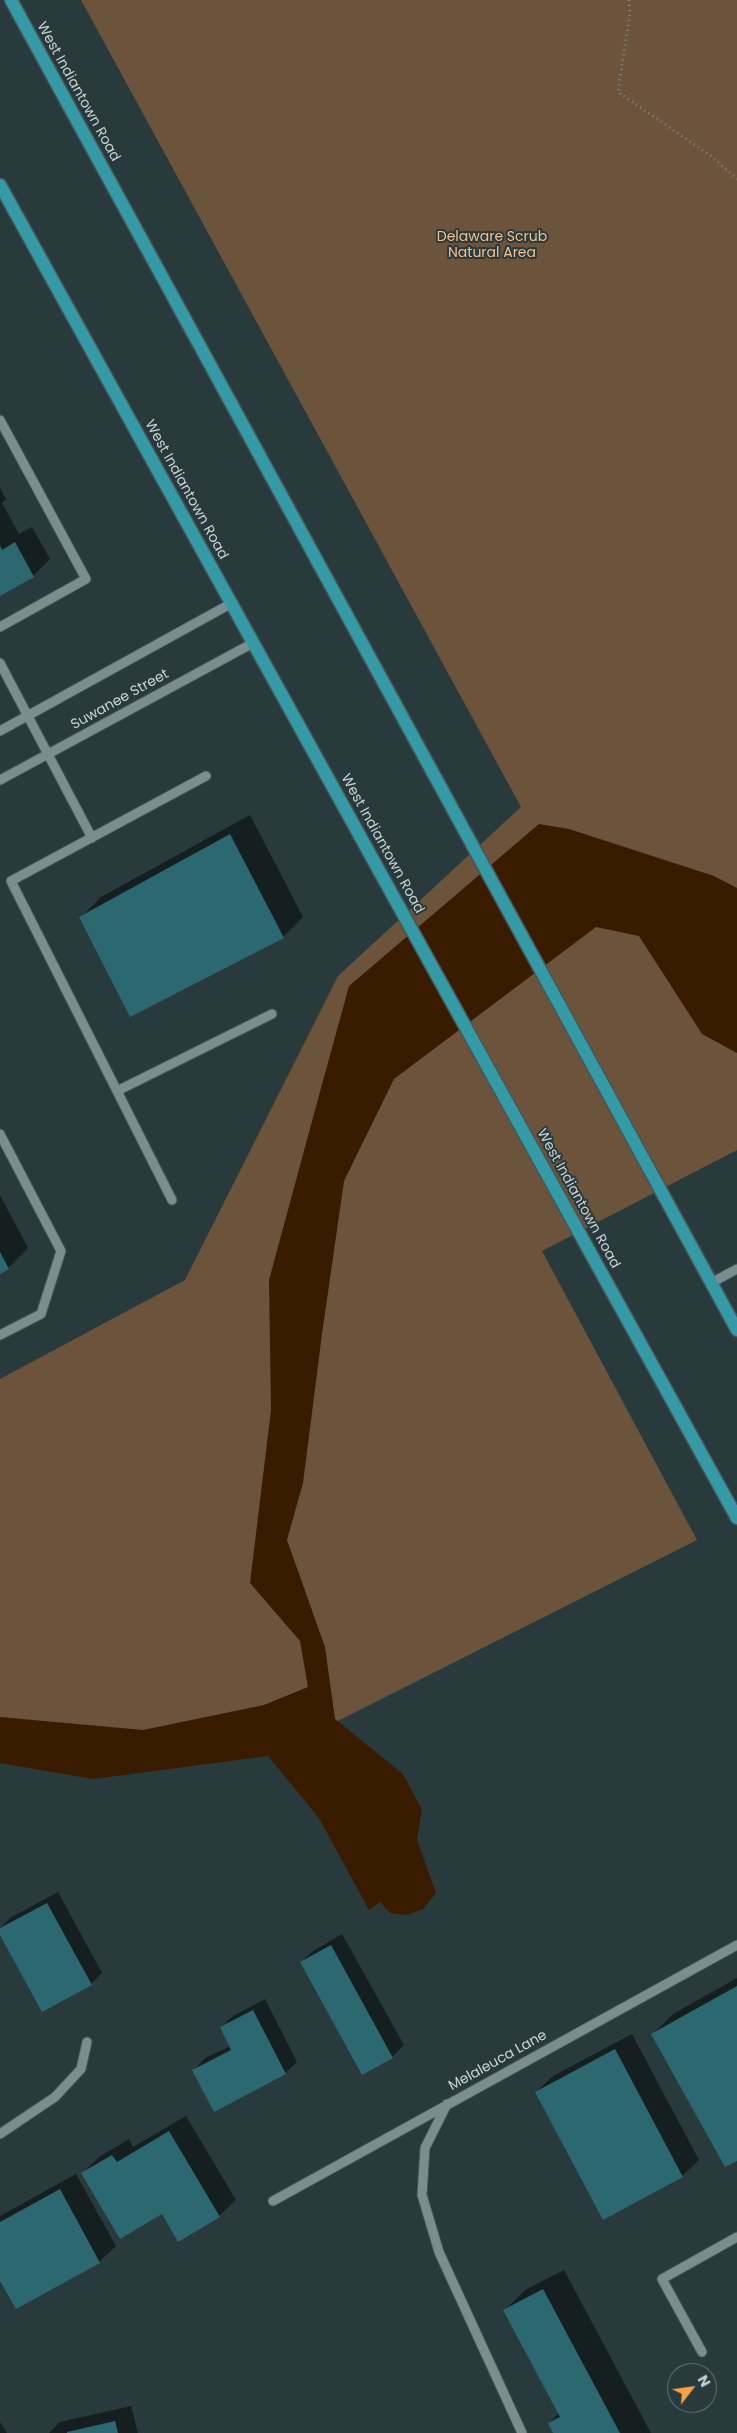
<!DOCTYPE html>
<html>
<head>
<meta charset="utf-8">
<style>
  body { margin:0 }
  #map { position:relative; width:737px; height:2433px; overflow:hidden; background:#283a3c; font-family:Poppins,sans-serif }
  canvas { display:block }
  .north { position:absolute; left:667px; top:2363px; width:50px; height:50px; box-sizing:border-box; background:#283a3c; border:1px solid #687779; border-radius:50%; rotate:60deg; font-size:14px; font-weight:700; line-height:20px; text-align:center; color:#c9d3d5 }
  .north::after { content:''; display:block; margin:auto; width:18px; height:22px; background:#f7a248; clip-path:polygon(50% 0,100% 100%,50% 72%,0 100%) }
</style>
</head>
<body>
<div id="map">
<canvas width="737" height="2433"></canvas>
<div class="north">N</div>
</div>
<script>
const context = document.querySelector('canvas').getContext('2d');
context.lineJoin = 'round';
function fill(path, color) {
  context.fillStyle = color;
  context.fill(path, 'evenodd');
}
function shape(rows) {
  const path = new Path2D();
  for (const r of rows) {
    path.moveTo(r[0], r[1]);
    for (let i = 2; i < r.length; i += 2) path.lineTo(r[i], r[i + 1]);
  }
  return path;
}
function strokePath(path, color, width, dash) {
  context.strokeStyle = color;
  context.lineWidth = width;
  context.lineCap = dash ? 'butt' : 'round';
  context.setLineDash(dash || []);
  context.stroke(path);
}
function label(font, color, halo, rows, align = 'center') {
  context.font = font + ' Poppins,sans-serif';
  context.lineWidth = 4;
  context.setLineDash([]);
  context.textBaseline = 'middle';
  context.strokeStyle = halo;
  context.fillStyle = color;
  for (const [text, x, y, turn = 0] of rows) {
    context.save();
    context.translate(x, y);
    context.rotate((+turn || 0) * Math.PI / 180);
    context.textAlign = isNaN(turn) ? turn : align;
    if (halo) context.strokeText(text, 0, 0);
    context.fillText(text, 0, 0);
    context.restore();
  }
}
const green = shape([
  [81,0,737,0,737,1150,542,1251,697,1540,304,1738,0,1733,0,1379,185,1280,338,976,521,807]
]);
const water = shape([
  [539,824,569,829,714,876,737,888,737,1053,702,1034,639,936,596,927,394,1079,344,1181,322,1334,303,1483,287,1540,325,1647,335,1719,403,1774,422,1810,417,1840,436,1893,423,1909,406,1915,390,1913,380,1902,369,1910,319,1818,268,1756,93,1779,0,1763,0,1717,143,1730,264,1705,308,1687,300,1641,250,1583,271,1410,269,1280,315,1110,349,986]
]);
const shadow = shape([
  [0,488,6,499,2,503,19,534,32,527,50,559,33,576,0,595],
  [250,815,303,917,283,937,81,917,101,897],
  [0,1195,28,1248,8,1268,0,1272],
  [58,1892,102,1973,91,1984,0,1933,0,1928,10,1918],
  [342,1934,404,2045,392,2057,362,2073,301,1962,313,1951],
  [737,1978,737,2159,653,2034,673,2014],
  [265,1999,297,2062,285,2073,194,2070,205,2058,231,2046,221,2027,233,2016],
  [632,2034,699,2160,682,2176,536,2092,553,2076],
  [186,2116,236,2200,219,2216,83,2173,99,2157,129,2139,133,2147],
  [76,2174,116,2246,99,2262,0,2278,0,2216],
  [564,2270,651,2433,555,2433,549,2423,559,2413,504,2311,525,2290],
  [131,2406,138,2433,49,2433,60,2422],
  [0,2422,7,2433,0,2433]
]);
const building = shape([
  [15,542,34,577,0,596,0,545,2,550],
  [230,834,284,938,130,1017,79,917],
  [0,1252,9,1269,0,1274],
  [47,1903,92,1985,42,2012,0,1935,0,1928],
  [331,1945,393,2058,362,2075,300,1962],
  [737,1986,737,2161,725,2167,651,2034],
  [253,2010,286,2074,214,2112,192,2070,231,2050,220,2027],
  [615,2049,683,2177,603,2220,535,2092],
  [169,2131,220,2217,178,2242,162,2214,120,2239,81,2173,112,2155,117,2162],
  [60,2189,100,2263,16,2309,0,2281,0,2222],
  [543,2289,620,2433,553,2433,548,2423,560,2417,503,2310],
  [115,2421,118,2433,67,2433,67,2432]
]);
const path = shape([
  [629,0,630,13,618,92,711,156,737,179]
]);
const minor = shape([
  [0,420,86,579,0,627],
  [0,663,92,838],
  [0,731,232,603],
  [0,780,253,643],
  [117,1091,272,1014],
  [0,1134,61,1251,41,1314,0,1335],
  [172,1200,11,881,206,776],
  [711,1283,737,1269],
  [447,2104,425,2148,422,2195,439,2252,522,2433],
  [0,2134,55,2097,81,2069,87,2042],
  [273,2201,737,1945],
  [702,2352,662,2279,737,2237]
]);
const major = shape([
  [11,0,737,1330],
  [0,185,737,1518]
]);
const streetNames = [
  ["West Indiantown Road",78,92,61],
  ["West Indiantown Road",186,490,61],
  ["Suwanee Street",120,700,-29],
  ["West Indiantown Road",382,844,61],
  ["West Indiantown Road",578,1199,61],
  ["Melaleuca Lane",498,2061,-29]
];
const parkNames = [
  ["Delaware Scrub",492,237],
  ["Natural Area",492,253]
];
fill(green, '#6c533c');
fill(water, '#391c00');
fill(shadow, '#0007');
fill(building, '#2c6870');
strokePath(minor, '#485658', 11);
strokePath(major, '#485658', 15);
strokePath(path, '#798789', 3, [1, 4]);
strokePath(minor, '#7a8e90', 9);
strokePath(major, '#349ba6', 12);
label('14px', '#c9d3d5', '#283a3c', streetNames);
label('14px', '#f7bf8c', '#283a3c', parkNames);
</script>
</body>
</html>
